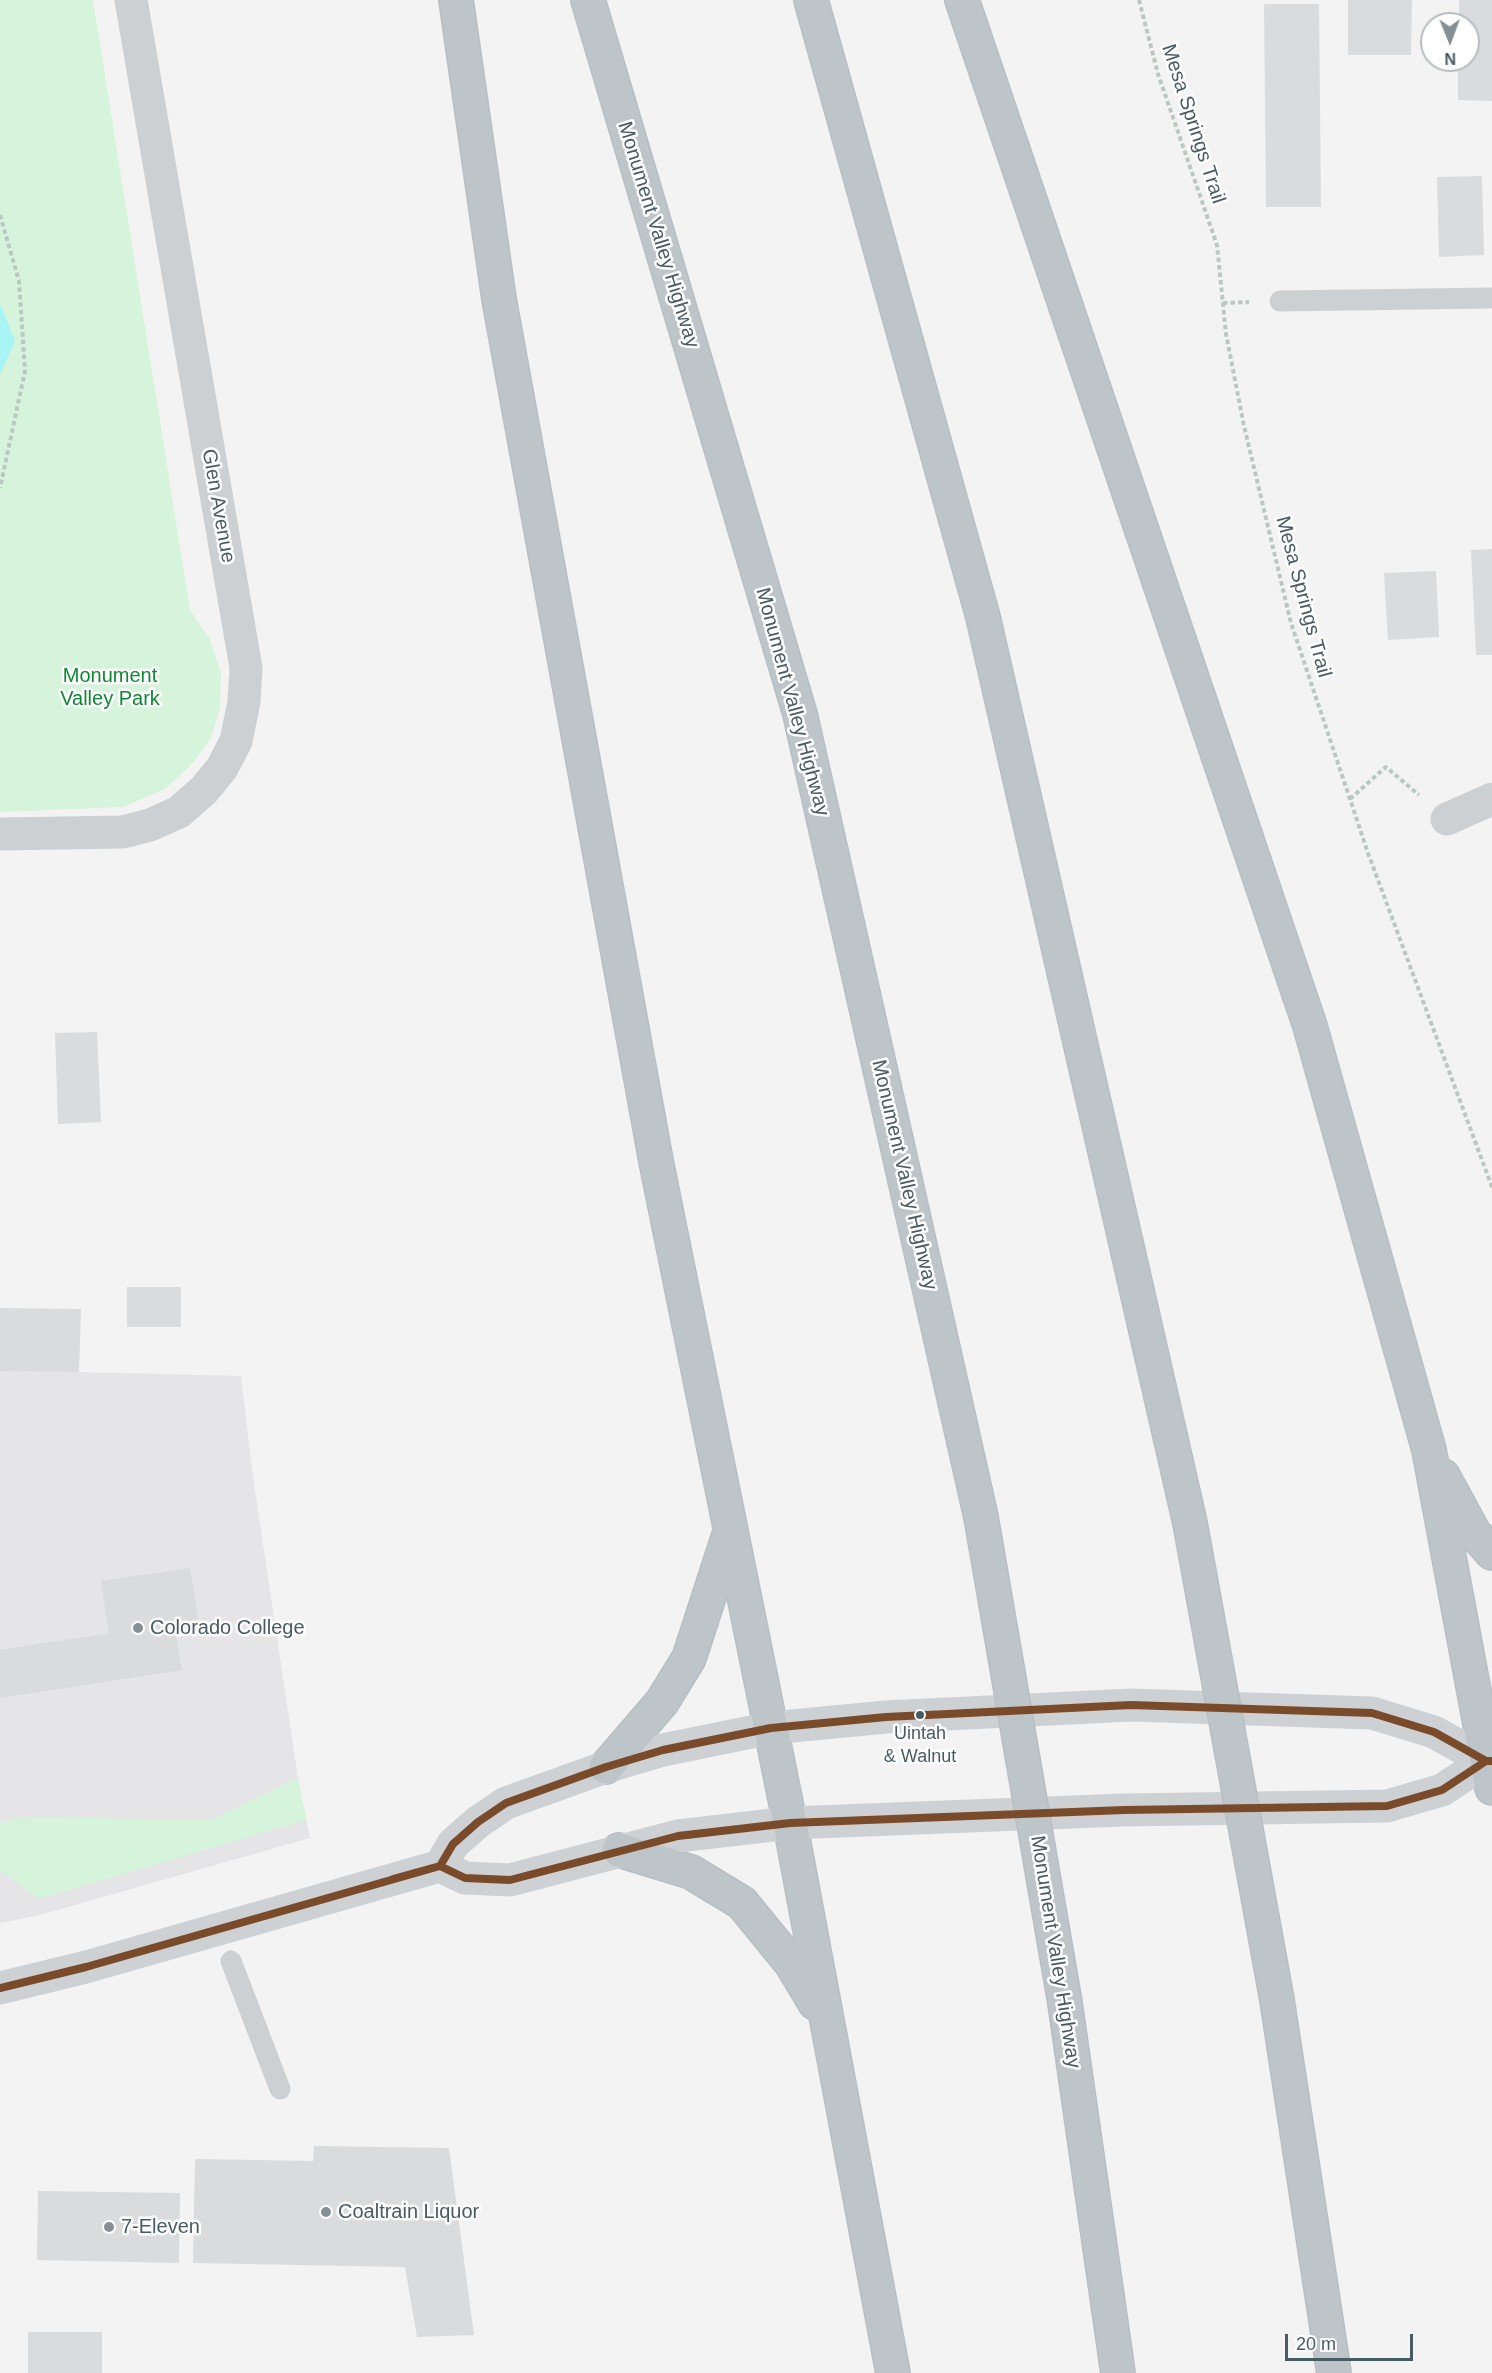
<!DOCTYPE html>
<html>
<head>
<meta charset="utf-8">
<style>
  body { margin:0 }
  #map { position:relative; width:1492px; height:2373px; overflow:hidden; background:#f4f3f3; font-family:Arial,sans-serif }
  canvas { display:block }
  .north { position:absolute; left:1420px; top:12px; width:60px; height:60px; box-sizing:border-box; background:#fff; border:2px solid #b6bdc0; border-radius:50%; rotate:179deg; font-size:16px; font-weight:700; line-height:24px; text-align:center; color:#485b62 }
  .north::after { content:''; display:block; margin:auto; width:21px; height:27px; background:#849095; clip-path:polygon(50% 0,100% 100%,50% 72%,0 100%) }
  .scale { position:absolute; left:1285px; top:2334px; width:128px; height:27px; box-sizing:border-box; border:3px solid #485b62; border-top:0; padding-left:8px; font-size:18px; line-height:21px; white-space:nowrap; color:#485b62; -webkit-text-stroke:4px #fff; paint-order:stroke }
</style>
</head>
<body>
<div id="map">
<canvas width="1492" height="2373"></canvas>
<div class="north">N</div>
<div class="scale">20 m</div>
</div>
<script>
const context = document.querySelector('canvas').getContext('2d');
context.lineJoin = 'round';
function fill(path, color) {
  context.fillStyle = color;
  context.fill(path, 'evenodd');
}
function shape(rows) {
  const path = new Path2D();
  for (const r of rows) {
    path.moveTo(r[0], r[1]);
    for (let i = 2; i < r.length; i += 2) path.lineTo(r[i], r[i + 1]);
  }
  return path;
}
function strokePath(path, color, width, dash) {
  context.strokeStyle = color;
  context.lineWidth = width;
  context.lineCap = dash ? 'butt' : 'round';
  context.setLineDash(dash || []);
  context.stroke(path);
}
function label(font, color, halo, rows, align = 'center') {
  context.font = font + ' Arial,sans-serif';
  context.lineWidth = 5;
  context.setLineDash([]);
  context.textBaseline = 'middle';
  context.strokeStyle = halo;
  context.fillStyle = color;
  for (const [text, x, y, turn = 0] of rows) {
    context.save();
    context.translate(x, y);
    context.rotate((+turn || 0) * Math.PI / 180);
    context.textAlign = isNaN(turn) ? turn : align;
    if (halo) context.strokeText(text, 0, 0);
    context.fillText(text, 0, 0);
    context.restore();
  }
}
const education = shape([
  [0,1370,241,1376,253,1477,298,1778,310,1838,40,1915,0,1923]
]);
const green = shape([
  [0,0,93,0,190,610,209,638,221,672,220,708,211,738,192,764,165,789,123,807,0,812],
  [298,1778,306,1820,38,1899,0,1870,0,1824,17,1817,211,1820]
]);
const water = shape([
  [0,304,15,341,0,374]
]);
const building = shape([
  [1348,0,1412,0,1411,55,1348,55],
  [1459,0,1492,0,1492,101,1458,100,1458,60,1468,60,1468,24,1459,24],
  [1264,4,1319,4,1321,207,1266,207],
  [1482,176,1484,255,1439,257,1437,177],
  [1492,549,1492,655,1476,655,1471,550],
  [1436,571,1439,637,1388,640,1384,573],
  [97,1032,101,1122,58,1124,55,1033],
  [127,1287,181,1287,181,1327,127,1327],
  [0,1308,81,1309,79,1372,0,1371],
  [190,1568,199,1624,175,1628,182,1670,0,1698,0,1650,109,1633,101,1581],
  [314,2146,449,2148,474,2335,417,2337,405,2267,193,2263,195,2159,313,2161],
  [38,2191,180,2193,179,2263,37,2260],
  [28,2332,102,2332,102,2373,28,2373]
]);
const path = shape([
  [1139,0,1158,74,1217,245,1226,334,1244,426,1291,623,1368,853,1492,1187],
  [0,215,19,281,25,371,0,488],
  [1223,303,1249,302],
  [1350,799,1386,767,1419,795]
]);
const service = shape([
  [1280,301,1492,298],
  [231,1961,280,2089]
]);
const minor = shape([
  [1447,819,1492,799]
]);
const tertiary = shape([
  [0,834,123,832,150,825,179,812,204,790,222,768,236,741,244,702,246,668,131,0]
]);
const secondary = shape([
  [440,1866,453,1844,478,1822,506,1803,606,1767,663,1750,771,1728,886,1717,1131,1705,1372,1713,1434,1732,1486,1761,1492,1761],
  [0,1988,86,1967,440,1866,465,1878,510,1880,678,1836,790,1823,1124,1810,1387,1806,1442,1790,1486,1761]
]);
const motorway = shape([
  [456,0,499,299,656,1161,790,1823,893,2373],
  [588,0,800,714,981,1517],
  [811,0,983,617,1190,1523],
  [962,0,1310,1026,1429,1450,1492,1788],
  [1443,1476,1474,1533,1492,1553],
  [606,1767,662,1702,689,1658,730,1532],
  [619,1850,691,1872,742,1903,791,1963,815,2003],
  [1277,2000,1334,2373],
  [1065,2003,1118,2373]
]);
const motorwayBridge = shape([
  [981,1517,1065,2003],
  [1190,1523,1277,2000]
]);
const bus1 = shape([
  [393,1879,440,1866,465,1878,510,1880,678,1836,790,1823,1124,1810,1387,1806,1442,1790,1486,1761,1492,1761],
  [0,1988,86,1967,440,1866,453,1844,478,1822,506,1803,606,1767,663,1750,771,1728,886,1717,1131,1705,1372,1713,1434,1732,1486,1761,1492,1761]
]);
const markers = [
  [138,1628,6,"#849095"],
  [920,1715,5,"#485b62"],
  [326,2212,6,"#849095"],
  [109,2227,6,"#849095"]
];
const busNames = [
  ["Uintah",920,1734],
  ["& Walnut",920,1757]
];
const streetNames = [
  ["Mesa Springs Trail",1193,124,72],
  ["Monument Valley Highway",658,235,73],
  ["Glen Avenue",218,506,80],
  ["Mesa Springs Trail",1303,597,75],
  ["Monument Valley Highway",792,702,75],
  ["Monument Valley Highway",904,1175,77],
  ["Monument Valley Highway",1055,1952,81]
];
const parkNames = [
  ["Monument",110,676],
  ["Valley Park",110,699]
];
const poiNames = [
  ["Colorado College",150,1628],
  ["Coaltrain Liquor",338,2212],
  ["7-Eleven",121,2227]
];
fill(education, '#e5e4e6');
fill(green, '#d6f4db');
fill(water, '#a8f5f5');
fill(building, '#dadbdc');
strokePath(motorway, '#b7bfc4', 36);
strokePath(path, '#bac8c1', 4, [4.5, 3]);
strokePath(service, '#cdd0d2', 21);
strokePath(minor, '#cdd0d2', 33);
strokePath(tertiary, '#cdd0d2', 33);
strokePath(secondary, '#cdd1d4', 33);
strokePath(motorway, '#bec5c9', 33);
strokePath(motorwayBridge, '#b7bfc4', 36, []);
strokePath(motorwayBridge, '#bec5c9', 33);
strokePath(bus1, '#7a4b2a', 8);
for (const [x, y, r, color] of markers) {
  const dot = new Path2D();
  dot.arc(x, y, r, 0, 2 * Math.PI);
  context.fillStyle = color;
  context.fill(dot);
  strokePath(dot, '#fff', 2);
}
label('18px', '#485b62', '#fff', busNames);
label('20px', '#485b62', '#fff', streetNames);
label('20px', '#0d8931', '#fff', parkNames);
label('20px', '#485b62', '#fff', poiNames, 'left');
</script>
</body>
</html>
